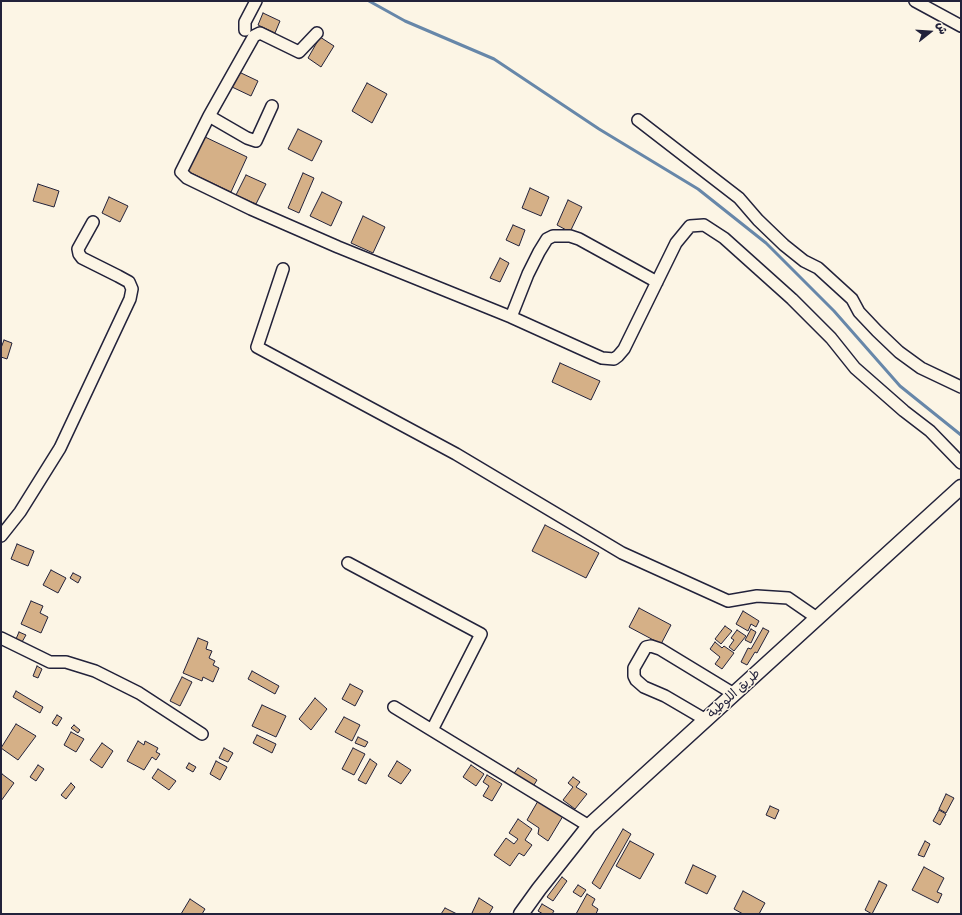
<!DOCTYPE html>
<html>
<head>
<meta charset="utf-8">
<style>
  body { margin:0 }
  #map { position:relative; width:962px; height:915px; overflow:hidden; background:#fcf5e5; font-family:Itim,"Playpen Sans Arabic",sans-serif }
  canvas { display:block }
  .frame { position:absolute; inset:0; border:2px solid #22223b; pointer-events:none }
  .north { position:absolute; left:910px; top:12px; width:40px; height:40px; -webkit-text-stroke:3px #fcf5e5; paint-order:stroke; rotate:73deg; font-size:11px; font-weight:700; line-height:16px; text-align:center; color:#22223b }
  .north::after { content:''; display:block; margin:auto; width:14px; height:18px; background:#22223b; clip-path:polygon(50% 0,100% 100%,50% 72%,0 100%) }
</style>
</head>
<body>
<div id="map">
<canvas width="962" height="915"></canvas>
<div class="frame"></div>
<div class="north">ش</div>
</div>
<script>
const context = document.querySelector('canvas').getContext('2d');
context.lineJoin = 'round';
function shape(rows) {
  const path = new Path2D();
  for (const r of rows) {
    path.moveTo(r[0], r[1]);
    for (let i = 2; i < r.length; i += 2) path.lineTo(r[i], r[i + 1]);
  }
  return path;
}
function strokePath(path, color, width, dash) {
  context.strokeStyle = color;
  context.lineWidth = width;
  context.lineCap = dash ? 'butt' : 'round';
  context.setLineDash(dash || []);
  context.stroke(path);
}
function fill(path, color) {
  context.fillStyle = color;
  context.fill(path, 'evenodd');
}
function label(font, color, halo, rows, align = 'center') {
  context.font = font + ' Itim,"Playpen Sans Arabic",sans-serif';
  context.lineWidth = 3;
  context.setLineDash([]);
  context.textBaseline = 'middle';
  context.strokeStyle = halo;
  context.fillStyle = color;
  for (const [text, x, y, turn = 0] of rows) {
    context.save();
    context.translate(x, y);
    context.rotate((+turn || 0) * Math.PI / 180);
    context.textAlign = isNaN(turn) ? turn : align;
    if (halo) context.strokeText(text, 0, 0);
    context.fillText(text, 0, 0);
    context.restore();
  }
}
const stream = shape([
  [369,1,405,21,494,59,599,129,698,189,766,243,834,311,900,386,961,435]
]);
const building = shape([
  [263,13,280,21,275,33,258,25,263,13],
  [320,37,334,46,321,67,308,58,320,37],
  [239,72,258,81,251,96,232,87,239,72],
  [367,83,387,94,372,123,352,111,367,83],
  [298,129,322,141,312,161,288,149,298,129],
  [203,136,247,157,231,192,187,171,203,136],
  [303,173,314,178,299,213,288,208,303,173],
  [246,175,266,184,256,204,236,195,246,175],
  [38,184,59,191,54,207,33,201,38,184],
  [530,188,549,197,541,216,522,208,530,188],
  [322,192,342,202,331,226,310,216,322,192],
  [109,197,128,206,120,222,102,213,109,197],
  [568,200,582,207,570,232,557,225,568,200],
  [363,216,385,227,373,253,351,243,363,216],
  [513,225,525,230,519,246,506,240,513,225],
  [500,258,509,263,500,282,490,278,500,258],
  [4,340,12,343,7,359,1,357,1,348,4,340],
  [560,363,600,381,591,400,552,382,560,363],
  [545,525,599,553,586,578,532,551,545,525],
  [17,544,34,551,28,566,11,559,17,544],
  [51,570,66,578,58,593,43,585,51,570],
  [73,573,81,577,78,583,70,578,73,573],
  [31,601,43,606,40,613,48,617,41,633,21,624,31,601],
  [639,608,671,625,661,644,629,627,639,608],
  [743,611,759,621,756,627,751,624,748,631,736,624,743,611],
  [725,626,732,631,721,644,715,639,725,626],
  [763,628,769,631,757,653,755,652,747,665,741,662,748,648,751,649,763,628],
  [751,629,756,632,751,643,745,640,751,629],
  [737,630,746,636,734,651,729,647,734,640,731,638,737,630],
  [19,632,26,635,22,642,16,639,19,632],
  [198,638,208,642,206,649,212,651,209,658,215,661,213,665,219,668,213,682,203,677,202,681,183,673,198,638],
  [715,642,722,648,724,646,734,653,722,669,715,664,720,657,710,649,715,642],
  [37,666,42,669,38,678,33,676,37,666],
  [252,671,279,686,275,694,248,679,252,671],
  [182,677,192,682,180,706,170,701,182,677],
  [350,684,363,691,355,706,342,699,350,684],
  [16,691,43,707,40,713,13,697,16,691],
  [315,698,327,709,311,730,299,719,315,698],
  [262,705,286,716,276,737,252,726,262,705],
  [57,715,62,718,57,726,52,723,57,715],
  [344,717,360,725,352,741,335,732,344,717],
  [16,724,36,736,18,760,1,748,16,724],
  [74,725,80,730,78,733,71,728,74,725],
  [71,732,84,739,76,752,64,745,71,732],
  [257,735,276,744,272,753,253,743,257,735],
  [358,737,368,742,365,747,355,743,358,737],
  [138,741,144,745,145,741,158,748,156,752,160,754,156,760,152,757,144,770,127,761,138,741],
  [102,743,113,751,102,768,90,760,102,743],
  [224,748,233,753,228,762,219,758,224,748],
  [353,748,365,754,354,775,342,769,353,748],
  [370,759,377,764,366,784,358,780,370,759],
  [216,761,227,767,220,780,210,774,216,761],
  [397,761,411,770,401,784,388,776,397,761],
  [189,763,196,767,193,772,186,768,189,763],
  [38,765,44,769,36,781,30,777,38,765],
  [471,765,484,774,476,786,463,777,471,765],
  [518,768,537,780,532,788,512,776,518,768],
  [158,769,176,781,169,790,152,778,158,769],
  [2,774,14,783,1,801,1,775,2,774],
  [487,775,502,784,492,801,483,796,489,786,483,782,487,775],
  [573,777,580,782,576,787,587,794,575,809,563,800,573,787,568,783,573,777],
  [71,783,75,787,66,799,61,795,71,783],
  [946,794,954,798,946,813,939,809,946,794],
  [538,801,563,816,548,841,538,834,539,828,527,820,538,801],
  [770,806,779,810,775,819,766,815,770,806],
  [939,810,946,814,940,825,933,821,939,810],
  [518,819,532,829,525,840,532,845,524,856,519,853,510,866,494,855,506,838,514,844,518,839,509,833,518,819],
  [623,829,631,834,600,889,592,883,623,829],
  [630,841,654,854,640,879,616,866,630,841],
  [925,841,930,844,924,857,918,855,925,841],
  [693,865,716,876,707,894,685,883,693,865],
  [924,867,944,878,937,892,942,894,938,903,912,890,924,867],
  [562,877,567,881,553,901,547,897,562,877],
  [879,881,887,885,872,914,865,910,879,881],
  [578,885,586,890,581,897,573,892,578,885],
  [743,891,765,903,759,914,743,914,734,909,743,891],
  [587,894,595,899,592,905,598,909,596,914,576,914,587,894],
  [479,898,493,907,489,914,474,914,472,913,479,898],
  [190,899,205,909,202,914,181,914,190,899],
  [542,904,554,911,552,914,543,914,538,911,542,904],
  [445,908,457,914,441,914,445,908]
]);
const minor = shape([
  [915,1,961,26],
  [245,30,245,22,256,1],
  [272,106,256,141,247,138,209,116,181,172,187,178,251,209,338,247,511,317,584,350,602,358,614,359,618,356,624,349,676,243,690,226,704,225,724,238,792,299,831,338,855,368,904,411,930,431,961,463],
  [209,116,254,36,260,33,299,52,317,33],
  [638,120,739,198,758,220,784,245,804,261,818,268,852,299,859,312,877,331,899,352,921,368,961,387],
  [283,269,257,347,456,454,622,553,728,601,757,596,788,598,817,618],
  [511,317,528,274,539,252,547,239,553,236,570,236,579,239,657,282],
  [1,536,20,512,60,448,130,299,132,289,129,282,118,276,82,258,79,254,78,249,93,222],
  [348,563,481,634,432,730],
  [1,638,50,662,66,662,95,671,139,693,202,734],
  [394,707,589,826],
  [706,720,665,696,644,687,636,680,634,676,634,668,646,647,651,646,660,649,734,694]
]);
const major = shape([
  [521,914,539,889,589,826,961,487]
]);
const streetNames = [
  ["طريق اللوطية",734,694,-42]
];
strokePath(stream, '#6787a9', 3);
fill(building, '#d5b087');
strokePath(building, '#22223b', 1);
strokePath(minor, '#22223b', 14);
strokePath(major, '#22223b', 17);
strokePath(minor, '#fcf5e5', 11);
strokePath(major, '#fcf5e5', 14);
label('13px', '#22223b', '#fcf5e5', streetNames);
</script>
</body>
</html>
